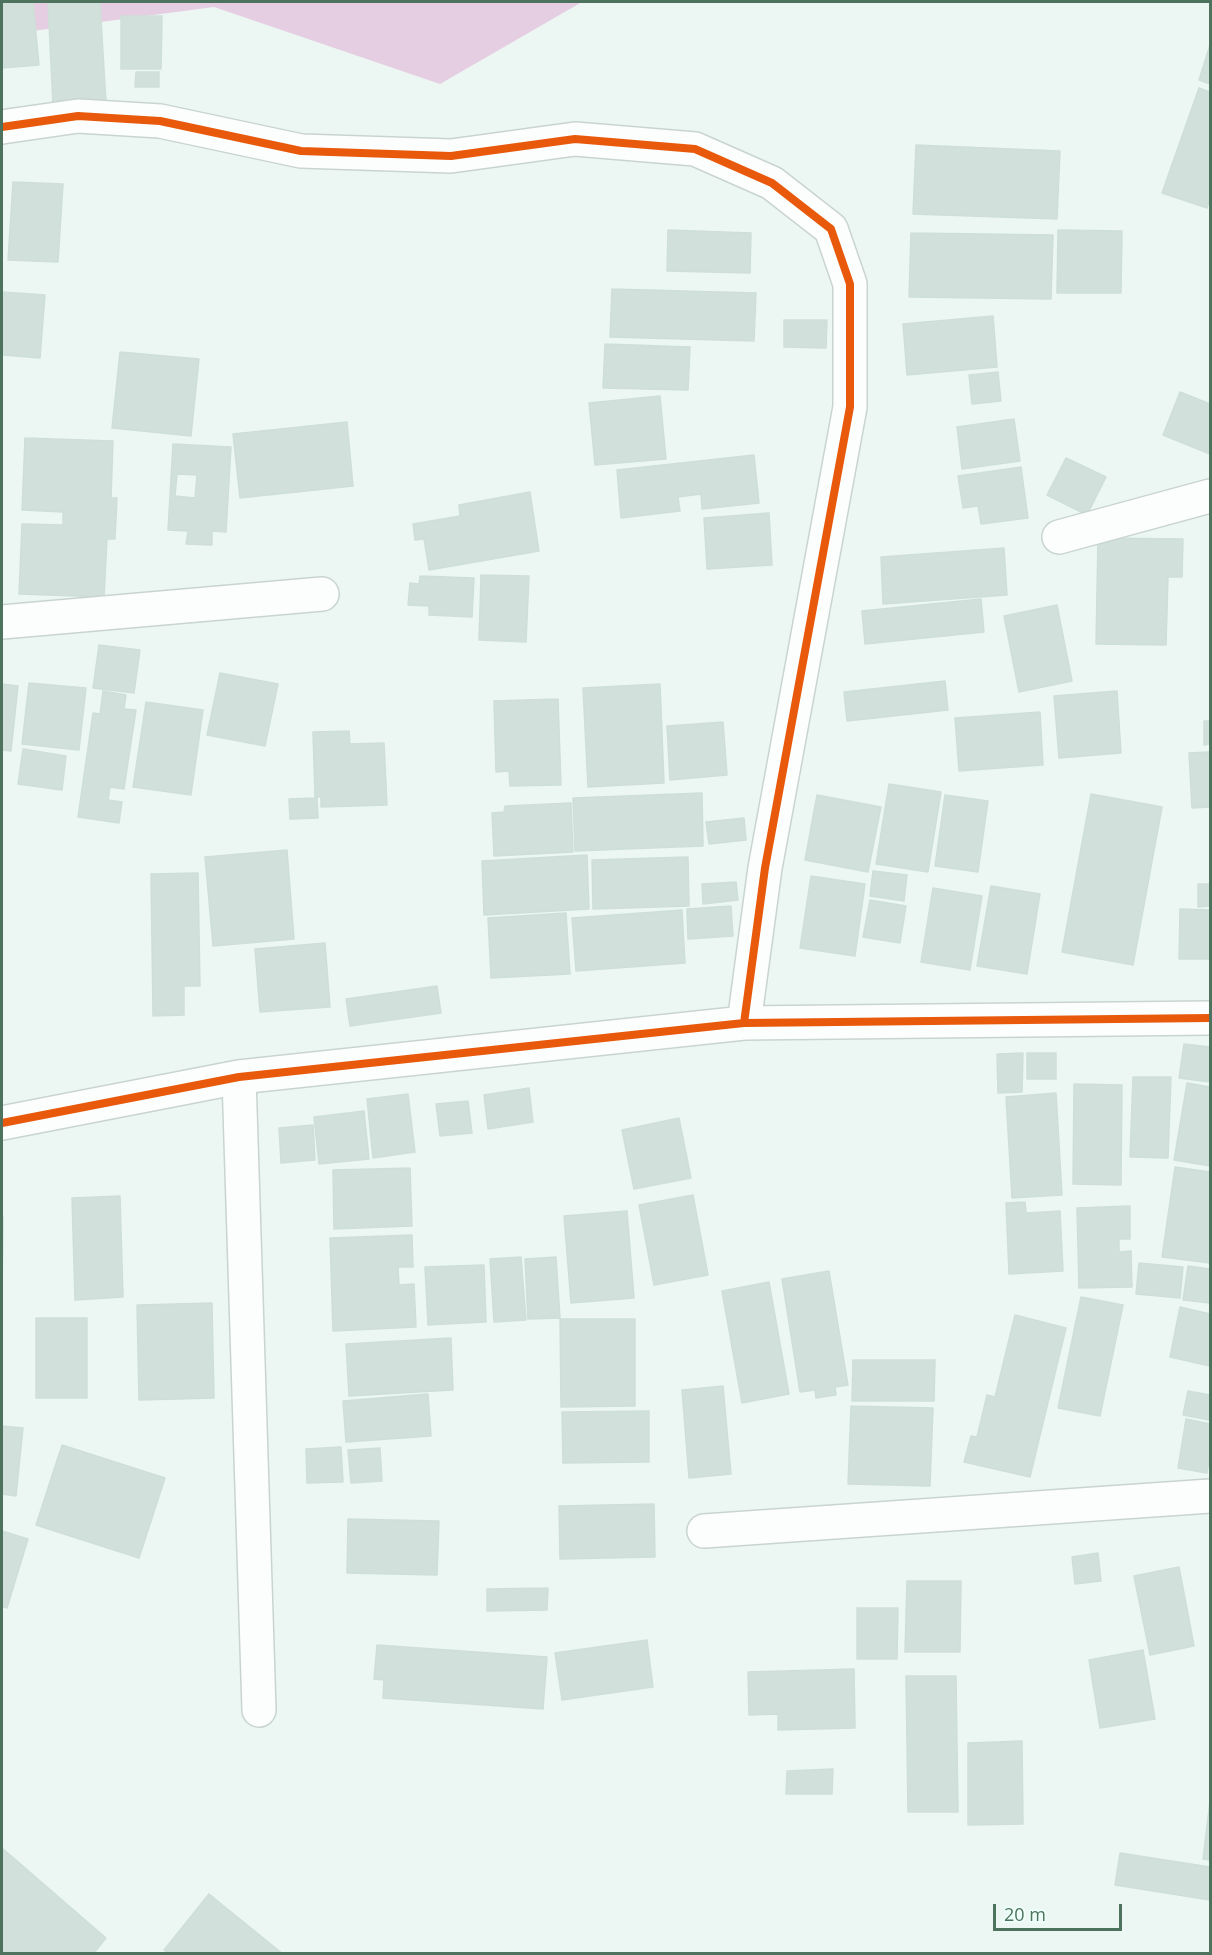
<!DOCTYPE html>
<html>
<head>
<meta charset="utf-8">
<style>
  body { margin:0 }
  #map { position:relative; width:1212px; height:1955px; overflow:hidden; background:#ecf7f4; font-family:"Open Sans",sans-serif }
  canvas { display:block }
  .frame { position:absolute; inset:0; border:3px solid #4d735e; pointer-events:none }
  .scale { position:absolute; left:993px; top:1904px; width:129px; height:27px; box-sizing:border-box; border:3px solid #4d735e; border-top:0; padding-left:8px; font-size:18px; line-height:21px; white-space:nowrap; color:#4d735e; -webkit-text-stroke:4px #eefef9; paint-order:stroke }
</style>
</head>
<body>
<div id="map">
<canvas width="1212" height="1955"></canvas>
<div class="frame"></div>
<div class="scale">20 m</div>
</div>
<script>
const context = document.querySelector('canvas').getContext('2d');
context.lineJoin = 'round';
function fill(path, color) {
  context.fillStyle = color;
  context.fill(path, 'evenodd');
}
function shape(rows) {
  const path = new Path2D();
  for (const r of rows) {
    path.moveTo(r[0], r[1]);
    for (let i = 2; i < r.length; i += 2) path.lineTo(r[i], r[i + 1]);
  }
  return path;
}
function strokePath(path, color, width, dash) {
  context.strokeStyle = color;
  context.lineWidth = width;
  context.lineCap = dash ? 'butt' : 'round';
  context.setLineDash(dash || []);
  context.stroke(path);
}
const water = shape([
  [2,2,582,2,440,84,214,7,2,35]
]);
const building = shape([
  [2,2,33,2,39,65,2,68,2,2],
  [48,2,100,2,106,103,53,106,48,2],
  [121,16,162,16,161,69,121,69,121,16],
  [1210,45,1210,84,1199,80,1210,45],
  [136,72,159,72,159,87,135,87,136,72],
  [1199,88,1210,92,1210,199,1207,208,1162,193,1199,88],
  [916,145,1060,151,1057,219,913,214,916,145],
  [13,182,63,184,58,262,8,260,13,182],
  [668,230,751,233,750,273,667,271,668,230],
  [1058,230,1122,231,1121,293,1057,293,1058,230],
  [911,233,1053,235,1051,299,909,297,911,233],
  [612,289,756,293,754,341,610,337,612,289],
  [2,292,45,295,40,358,2,355,2,292],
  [993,316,997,367,907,375,903,324,993,316],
  [784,320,827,320,826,348,784,347,784,320],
  [605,344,690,347,688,390,603,388,605,344],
  [120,352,199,359,191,436,112,428,120,352],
  [998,372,1001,401,972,404,969,375,998,372],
  [1180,392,1210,404,1210,454,1163,435,1180,392],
  [660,396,666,459,595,465,589,403,660,396],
  [1014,419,1020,461,962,469,957,427,1014,419],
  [347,422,353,486,240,498,233,434,347,422],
  [25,438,113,441,111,498,117,498,115,539,107,539,104,597,19,594,22,524,63,525,63,512,22,510,25,438],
  [173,444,231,447,226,532,212,531,212,545,186,544,188,531,168,530,173,444],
  [177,474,197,475,195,498,175,496,177,474],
  [754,455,759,503,702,509,701,494,678,497,680,511,621,518,617,470,754,455],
  [1066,458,1106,477,1087,515,1047,495,1066,458],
  [1021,467,1028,518,981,524,978,506,963,508,958,476,1021,467],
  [530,492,539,551,429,570,424,539,415,540,413,524,460,516,459,505,530,492],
  [769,513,772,565,707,569,704,518,769,513],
  [1098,538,1183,539,1182,577,1168,577,1166,645,1096,644,1098,538],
  [1004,548,1007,595,883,604,881,557,1004,548],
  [481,575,529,576,526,642,479,640,481,575],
  [420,576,474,578,472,617,429,615,429,606,408,605,410,583,419,584,420,576],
  [981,599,984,632,865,644,862,611,981,599],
  [1057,605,1072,681,1019,692,1004,616,1057,605],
  [99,645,140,650,134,693,93,688,99,645],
  [220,673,278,684,265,746,207,735,220,673],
  [945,681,948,710,847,721,844,692,945,681],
  [29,683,86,688,79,750,22,744,29,683],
  [2,684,18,686,11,751,2,750,2,684],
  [660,684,664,783,588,787,583,688,660,684],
  [103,691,126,695,124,709,136,710,124,789,110,787,108,800,122,802,119,823,78,817,93,713,100,714,103,691],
  [1117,691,1121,753,1059,758,1054,696,1117,691],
  [558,699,561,785,510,786,509,771,496,772,494,701,558,699],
  [146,702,203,710,191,795,133,787,146,702],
  [1040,712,1043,765,959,771,955,718,1040,712],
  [1204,721,1210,721,1210,744,1204,745,1204,721],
  [723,722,727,775,670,780,667,726,723,722],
  [349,731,350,744,384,743,387,805,321,807,321,797,315,797,313,732,349,731],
  [23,749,66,756,62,790,18,784,23,749],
  [1210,752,1210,807,1192,808,1189,753,1210,752],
  [889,784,941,792,928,872,876,864,889,784],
  [702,793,703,846,575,851,573,798,702,793],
  [1091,794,1162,807,1133,965,1062,952,1091,794],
  [817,795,881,807,868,872,805,860,817,795],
  [945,795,988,801,978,872,935,866,945,795],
  [317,798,318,818,290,819,289,799,317,798],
  [571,803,573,852,494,856,492,813,504,812,505,806,571,803],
  [744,818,746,840,709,844,706,822,744,818],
  [287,850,294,939,213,946,205,857,287,850],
  [587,855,589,909,484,915,482,861,587,855],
  [688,857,689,906,593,909,592,860,688,857],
  [873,871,907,875,904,901,870,896,873,871],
  [198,873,200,986,184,986,184,1015,153,1016,151,874,198,873],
  [811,876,865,884,855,956,800,948,811,876],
  [736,882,738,900,703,904,702,884,736,882],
  [1198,884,1210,884,1210,906,1198,907,1198,884],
  [991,886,1040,894,1027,974,977,966,991,886],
  [933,888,982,896,970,970,921,962,933,888],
  [870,900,906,906,900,943,863,937,870,900],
  [731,906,733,936,688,939,687,909,731,906],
  [1180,909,1210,910,1210,959,1179,959,1180,909],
  [682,910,685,963,576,971,572,918,682,910],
  [566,913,570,974,491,978,488,918,566,913],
  [325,943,330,1007,260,1012,255,949,325,943],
  [437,986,441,1013,350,1026,346,999,437,986],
  [1184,1044,1210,1047,1210,1082,1179,1078,1184,1044],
  [1023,1053,1022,1092,998,1093,997,1054,1023,1053],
  [1027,1053,1056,1053,1056,1079,1027,1079,1027,1053],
  [1133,1077,1171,1077,1168,1158,1130,1157,1133,1077],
  [1187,1083,1210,1087,1210,1166,1174,1160,1187,1083],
  [1074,1084,1122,1085,1121,1185,1073,1184,1074,1084],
  [529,1088,533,1122,488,1129,484,1095,529,1088],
  [1056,1093,1062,1195,1012,1198,1006,1097,1056,1093],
  [408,1094,415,1152,373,1158,367,1099,408,1094],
  [468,1101,472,1133,440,1136,436,1104,468,1101],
  [364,1111,369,1159,319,1164,314,1117,364,1111],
  [679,1118,691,1178,634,1189,622,1130,679,1118],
  [313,1125,315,1160,281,1163,279,1128,313,1125],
  [1175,1167,1210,1172,1210,1263,1162,1257,1175,1167],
  [410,1168,412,1226,334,1229,333,1170,410,1168],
  [693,1195,708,1275,654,1285,639,1205,693,1195],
  [120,1196,123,1297,75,1300,72,1198,120,1196],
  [1025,1202,1026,1213,1060,1211,1063,1271,1009,1274,1006,1203,1025,1202],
  [1130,1206,1130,1239,1119,1239,1119,1252,1131,1251,1132,1287,1079,1288,1077,1208,1130,1206],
  [627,1211,634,1298,571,1303,564,1216,627,1211],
  [2,1217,3,1217,2,1307,2,1217],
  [412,1235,413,1267,398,1267,399,1285,414,1284,416,1327,333,1331,330,1238,412,1235],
  [521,1257,526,1320,494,1322,490,1259,521,1257],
  [556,1257,560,1318,528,1319,525,1259,556,1257],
  [1139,1263,1183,1267,1180,1298,1136,1294,1139,1263],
  [484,1265,486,1322,428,1325,425,1267,484,1265],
  [1188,1266,1210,1269,1210,1303,1183,1300,1188,1266],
  [829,1271,848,1385,835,1387,836,1395,816,1398,815,1390,800,1392,782,1279,829,1271],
  [769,1282,789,1394,742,1403,722,1291,769,1282],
  [1081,1297,1123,1305,1100,1416,1058,1408,1081,1297],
  [212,1303,214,1398,139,1400,137,1305,212,1303],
  [1180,1307,1210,1314,1210,1366,1170,1357,1180,1307],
  [1015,1315,1066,1328,1030,1477,964,1462,971,1436,977,1437,987,1395,995,1397,1015,1315],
  [36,1318,87,1318,87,1398,36,1398,36,1318],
  [560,1319,635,1319,635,1406,561,1407,560,1319],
  [451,1338,453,1390,349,1396,346,1344,451,1338],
  [853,1360,935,1360,934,1401,852,1401,853,1360],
  [723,1386,731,1474,689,1478,682,1390,723,1386],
  [1188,1391,1210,1395,1210,1420,1183,1415,1188,1391],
  [428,1394,431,1436,346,1442,343,1401,428,1394],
  [851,1406,933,1408,930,1486,848,1484,851,1406],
  [649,1411,649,1462,563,1463,562,1412,649,1411],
  [1186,1419,1210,1424,1210,1454,1207,1473,1178,1468,1186,1419],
  [2,1426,23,1428,16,1496,2,1494,2,1426],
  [62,1445,165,1478,139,1558,36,1525,62,1445],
  [341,1447,343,1482,307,1483,306,1449,341,1447],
  [380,1448,382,1481,351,1483,348,1450,380,1448],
  [654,1504,655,1557,560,1559,559,1506,654,1504],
  [348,1519,439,1521,437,1575,347,1573,348,1519],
  [2,1531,28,1539,7,1608,2,1606,2,1531],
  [1098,1553,1101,1581,1075,1584,1072,1557,1098,1553],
  [1179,1567,1194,1646,1150,1655,1134,1576,1179,1567],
  [907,1581,961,1581,960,1652,905,1652,907,1581],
  [548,1588,547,1610,487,1611,487,1589,548,1588],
  [857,1608,898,1608,897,1659,857,1659,857,1608],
  [647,1640,653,1687,562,1700,555,1653,647,1640],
  [377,1645,547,1657,543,1709,383,1698,384,1680,374,1679,377,1645],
  [1143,1650,1155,1719,1100,1728,1089,1660,1143,1650],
  [854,1669,855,1728,778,1730,778,1714,749,1715,748,1672,854,1669],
  [906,1676,956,1676,958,1812,908,1812,906,1676],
  [1022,1741,1023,1824,968,1825,968,1743,1022,1741],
  [833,1769,832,1794,786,1794,787,1771,833,1769],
  [1210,1801,1210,1860,1203,1859,1210,1801],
  [2,1848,106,1938,93,1954,2,1954,2,1848],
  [1120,1853,1210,1867,1210,1900,1115,1885,1120,1853],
  [209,1894,283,1954,169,1954,164,1950,209,1894]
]);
const minor = shape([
  [2,127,78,116,160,121,301,151,451,156,575,139,695,149,772,183,831,229,850,284,850,407,765,868,744,1023],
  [1059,537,1210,496],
  [2,622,322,594],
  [239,1077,259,1710],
  [2,1123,239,1077,744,1023,1210,1018],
  [704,1531,1210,1496]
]);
const cycleway = shape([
  [2,127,78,116,160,121,301,151,451,156,575,139,695,149,772,183,831,229,850,284,850,407,765,868,744,1023],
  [2,1123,239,1077,744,1023,1210,1018]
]);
fill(water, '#e6cee2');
fill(building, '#d1e0da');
strokePath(building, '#cedfd8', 1.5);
strokePath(minor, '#c9d4d0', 36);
strokePath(minor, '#fcfefd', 33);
strokePath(cycleway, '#e8590c', 8);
</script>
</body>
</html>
